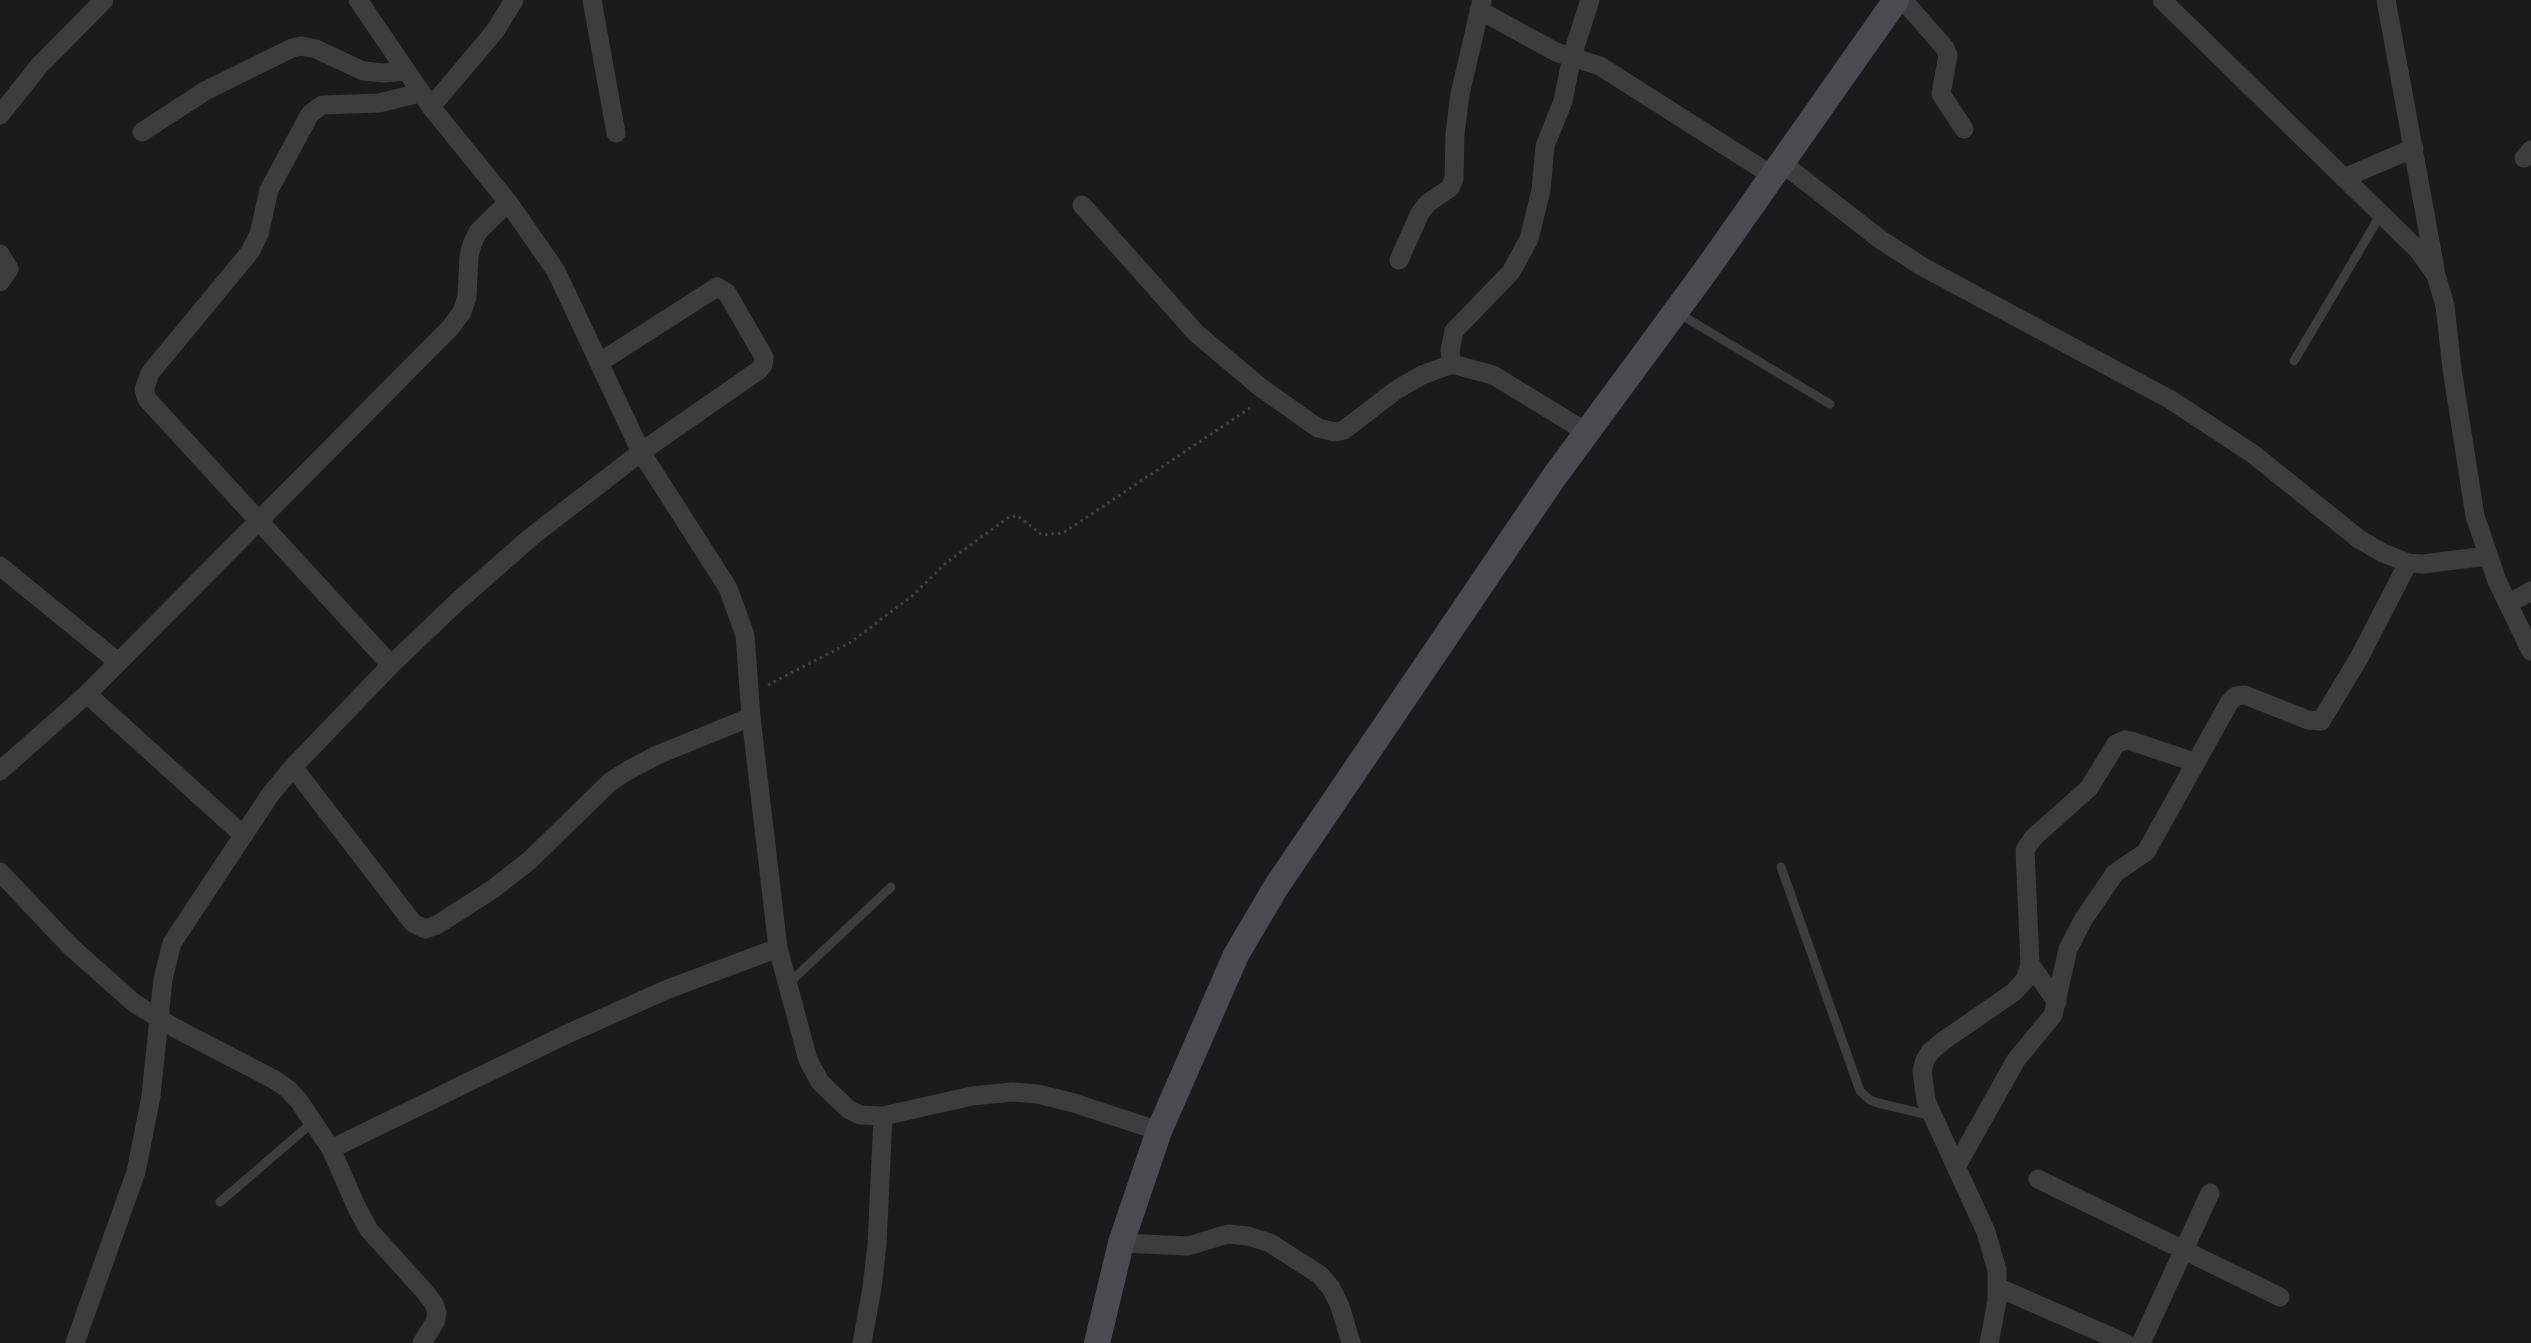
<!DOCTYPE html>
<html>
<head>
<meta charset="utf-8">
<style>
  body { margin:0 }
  canvas { display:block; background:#1b1a1c }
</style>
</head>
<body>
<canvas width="2531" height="1343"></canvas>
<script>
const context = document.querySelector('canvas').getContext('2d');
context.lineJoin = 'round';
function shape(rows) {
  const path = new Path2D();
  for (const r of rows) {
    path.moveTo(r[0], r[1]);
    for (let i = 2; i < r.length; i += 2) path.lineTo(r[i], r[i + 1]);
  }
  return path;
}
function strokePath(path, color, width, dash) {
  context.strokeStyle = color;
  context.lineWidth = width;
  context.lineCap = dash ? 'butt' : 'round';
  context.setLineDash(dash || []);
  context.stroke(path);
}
const path = shape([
  [768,685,851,642,912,596,946,563,1009,517,1018,516,1042,535,1063,533,1253,406]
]);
const service = shape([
  [1678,313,1830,404],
  [2294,361,2381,214],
  [1781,867,1860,1091,1870,1100,1878,1103,1933,1116],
  [787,985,891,887],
  [220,1202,313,1122]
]);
const minor = shape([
  [358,0,431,107,508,202,556,271,641,452,728,588,745,635,751,717,778,948,808,1060,820,1082,848,1109,860,1115,883,1116,972,1096,1012,1092,1038,1094,1074,1103,1159,1131],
  [592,0,616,133],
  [1903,0,1945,48,1948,55,1941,94,1964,129],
  [2162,0,2418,250,2436,275,2445,306,2452,369,2475,516,2497,581,2531,651],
  [2386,0,2435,269],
  [1479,10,1556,52,1600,66,1773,176],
  [431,107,495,31,514,0],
  [0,115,39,66,104,0],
  [142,132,205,91,292,48,301,46,316,49,363,71,384,73,406,71],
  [2524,158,2531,150],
  [1782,163,1881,240,1923,267,2171,400,2253,454,2359,539,2383,553,2408,563,2423,564,2487,556],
  [2344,178,2414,148],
  [1082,205,1196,333,1260,387,1318,428,1335,432,1344,430,1396,390,1422,375,1452,364,1493,375,1588,433],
  [0,254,9,269,0,282],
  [1399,260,1420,213,1428,203,1450,188,1454,178,1455,134,1460,94,1482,0],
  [1452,364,1450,351,1454,331,1511,272,1529,239,1541,190,1545,146,1563,101,1572,56,1590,0],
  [0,566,118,662],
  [2508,604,2531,591],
  [391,665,147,399,144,390,150,373,250,252,259,234,269,190,310,114,322,105,379,103,420,93],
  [87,694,243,835],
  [293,767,413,923,425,929,437,925,493,889,530,860,610,782,627,771,657,755,751,717],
  [0,771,87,694,450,328,462,312,467,297,469,256,472,244,478,232,508,202],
  [0,872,70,946,134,1003,175,1028,275,1080,288,1089,299,1101,331,1149,357,1208,369,1230,426,1293,434,1304,437,1313,435,1322,422,1343],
  [2030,964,2057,1002],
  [331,1149,565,1035,668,989,778,948],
  [1956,1167,2016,1060,2053,1015,2068,949,2083,920,2115,873,2146,852,2229,703,2236,696,2245,695,2308,720,2321,721,2359,658,2408,563],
  [2038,1179,2280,1297],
  [1121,1243,1188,1246,1228,1234,1248,1236,1270,1243,1320,1275,1331,1288,1340,1306,1351,1343],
  [1997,1287,2125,1343],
  [75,1343,136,1172,151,1096,163,979,172,943,270,795,293,767,391,665,457,602,531,537,641,452,759,370,763,365,764,357,727,293,717,287,600,362],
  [862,1343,872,1288,877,1245,883,1116],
  [1989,1343,1997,1301,1997,1270,1986,1232,1926,1101,1922,1071,1925,1060,1930,1052,1943,1041,2014,992,2025,980,2030,964,2025,850,2033,838,2089,788,2116,744,2125,740,2131,741,2194,762],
  [2141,1343,2210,1193]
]);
const secondary = shape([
  [1097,1343,1121,1243,1159,1131,1236,955,1276,887,1554,477,1707,269,1896,0]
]);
strokePath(path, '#424348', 3, [2.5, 4]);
strokePath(service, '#3c3c41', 9);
strokePath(minor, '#3c3c41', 19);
strokePath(secondary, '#4a4b51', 26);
</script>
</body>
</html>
